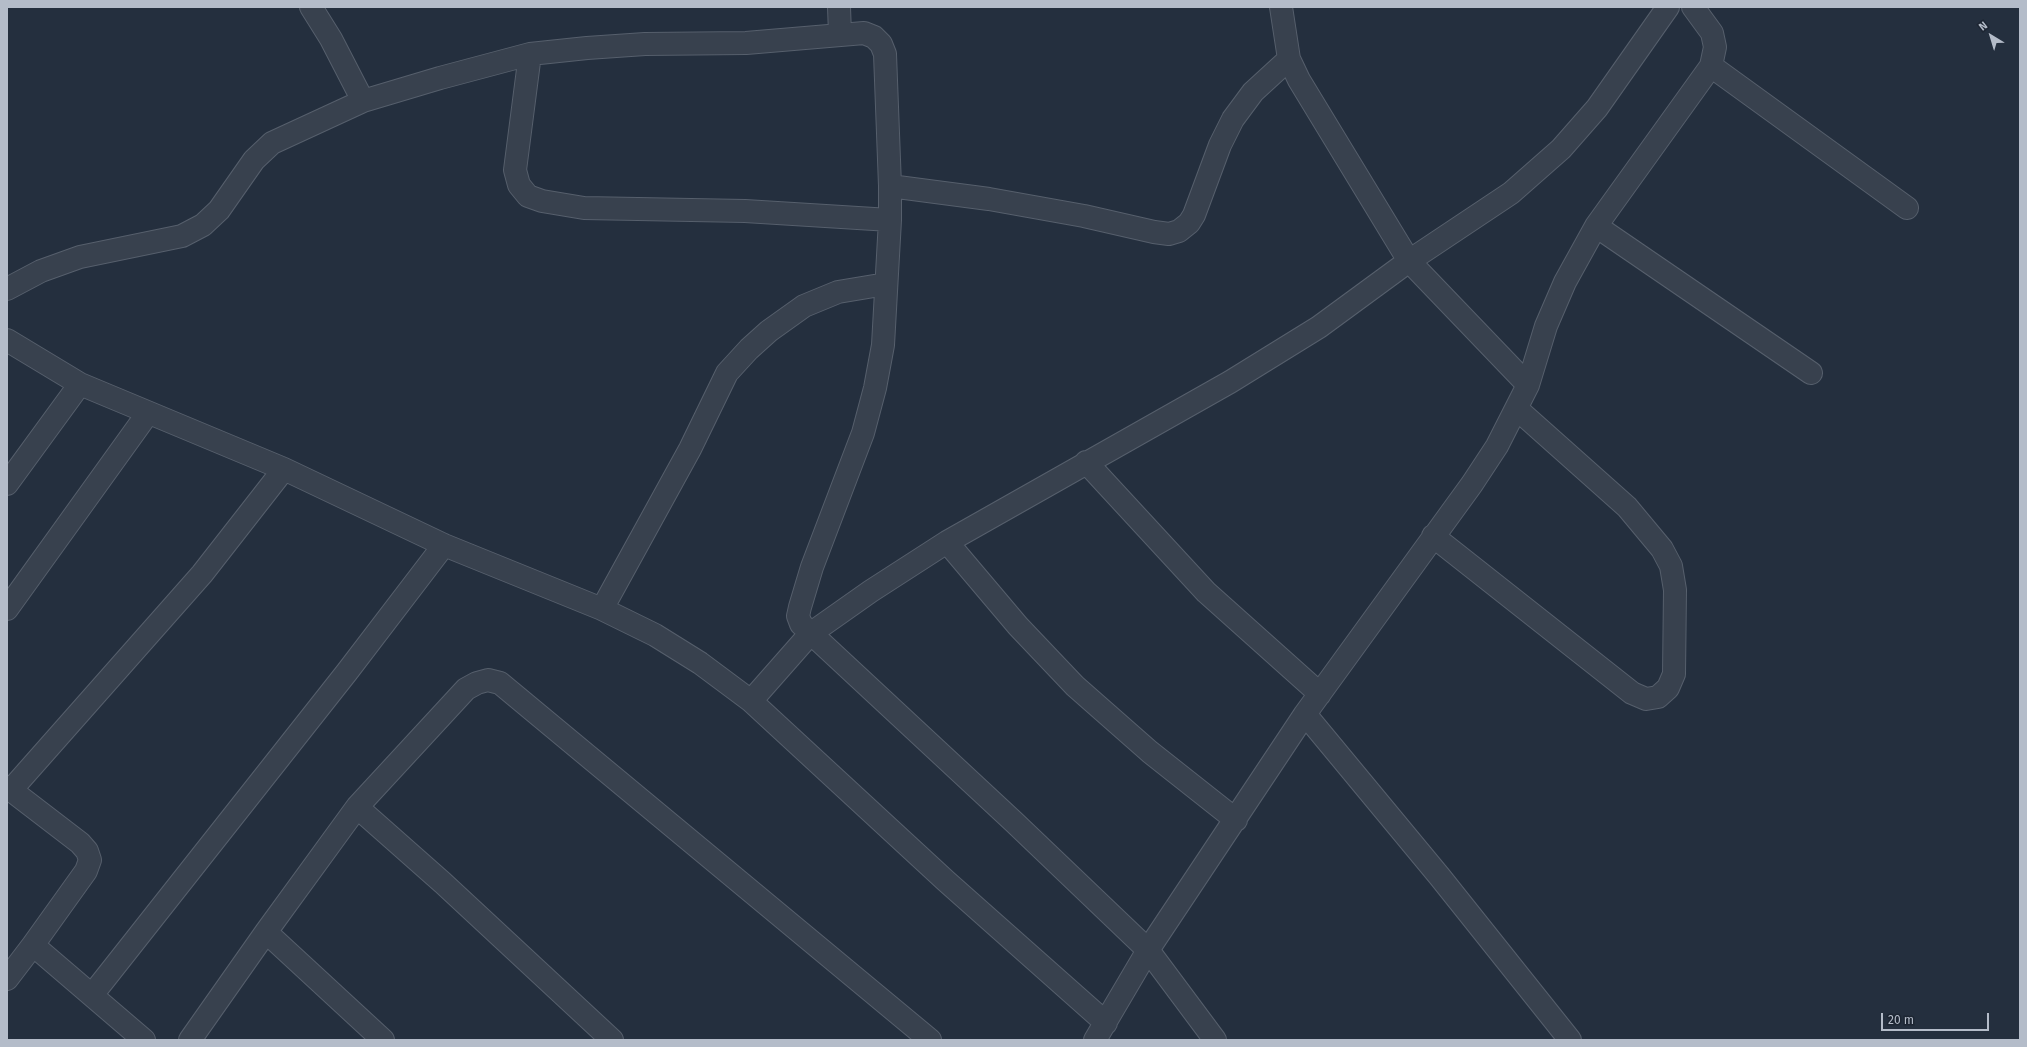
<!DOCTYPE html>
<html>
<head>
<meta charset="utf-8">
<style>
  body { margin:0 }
  #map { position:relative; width:2027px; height:1047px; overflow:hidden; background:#242f3e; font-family:"Fira Sans",sans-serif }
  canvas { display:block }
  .frame { position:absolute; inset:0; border:8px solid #b4bcc9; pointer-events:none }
  .north { position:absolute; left:1971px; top:16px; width:40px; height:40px; -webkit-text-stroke:3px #1d2633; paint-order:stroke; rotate:322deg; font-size:11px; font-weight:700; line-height:16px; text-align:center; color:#b4bcc9 }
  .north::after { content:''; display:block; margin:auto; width:14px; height:18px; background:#b4bcc9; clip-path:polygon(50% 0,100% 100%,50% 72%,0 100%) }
  .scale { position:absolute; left:1881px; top:1013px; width:108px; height:18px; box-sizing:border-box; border:2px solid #b4bcc9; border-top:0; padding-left:5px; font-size:12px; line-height:14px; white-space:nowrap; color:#b4bcc9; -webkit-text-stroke:3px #1d2633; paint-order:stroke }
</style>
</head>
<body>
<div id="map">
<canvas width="2027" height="1047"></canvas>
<div class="frame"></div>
<div class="north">N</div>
<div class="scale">20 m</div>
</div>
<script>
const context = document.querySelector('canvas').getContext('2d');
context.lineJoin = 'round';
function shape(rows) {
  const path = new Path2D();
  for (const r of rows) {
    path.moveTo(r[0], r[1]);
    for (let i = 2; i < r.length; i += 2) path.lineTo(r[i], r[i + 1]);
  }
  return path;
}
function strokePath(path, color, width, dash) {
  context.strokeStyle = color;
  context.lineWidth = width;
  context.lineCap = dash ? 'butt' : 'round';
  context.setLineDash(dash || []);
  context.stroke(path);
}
const minor = shape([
  [311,7,331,39,363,101],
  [839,7,840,34],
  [1281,7,1289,59,1299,80,1409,261,1511,193,1561,149,1597,108,1668,7],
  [1693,7,1712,33,1715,47,1711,66],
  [530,54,515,170,519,185,528,196,542,201,584,208,745,211,890,220],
  [890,186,989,199,1084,216,1154,232,1169,234,1179,231,1189,223,1194,215,1220,145,1233,119,1253,92,1289,59],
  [1596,226,1811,373],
  [7,289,41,271,80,257,182,236,203,225,219,210,254,160,272,143,363,101,440,78,530,54,587,48,645,44,746,43,864,33,874,37,881,44,885,54,890,186,890,220,883,345,875,388,863,433,812,567,800,607,798,616,801,624,1014,822,1148,950,1215,1040],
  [7,340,80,384,284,469,444,545,602,609,655,635,700,663,751,701,946,881,1106,1023],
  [1086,462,1206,592,1320,694],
  [7,484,80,384],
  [1433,536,1632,693,1646,699,1658,697,1668,688,1674,674,1675,590,1671,566,1662,549,1627,507,1517,409],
  [947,542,1018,626,1075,686,1150,752,1236,820],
  [7,609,148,413],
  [602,609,690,449,727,373,749,349,769,331,804,306,838,292,886,284],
  [751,701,810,634,871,591,947,542,1230,382,1319,327,1409,261,1528,385],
  [1305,714,1440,877,1570,1040],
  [7,787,80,843,87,851,90,860,86,871,33,945],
  [11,790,202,574,284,469],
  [266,932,383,1040],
  [7,979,33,945,144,1040],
  [92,995,347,672,444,545],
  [190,1040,266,932,357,807],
  [612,1040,443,883,357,807,466,689,477,683,488,680,500,683,930,1040],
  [1095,1040,1148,950,1305,714,1472,484,1497,446,1528,385,1546,326,1565,282,1596,226,1711,66,1907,208]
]);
strokePath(minor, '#565f6c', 24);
strokePath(minor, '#38414e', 22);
</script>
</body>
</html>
